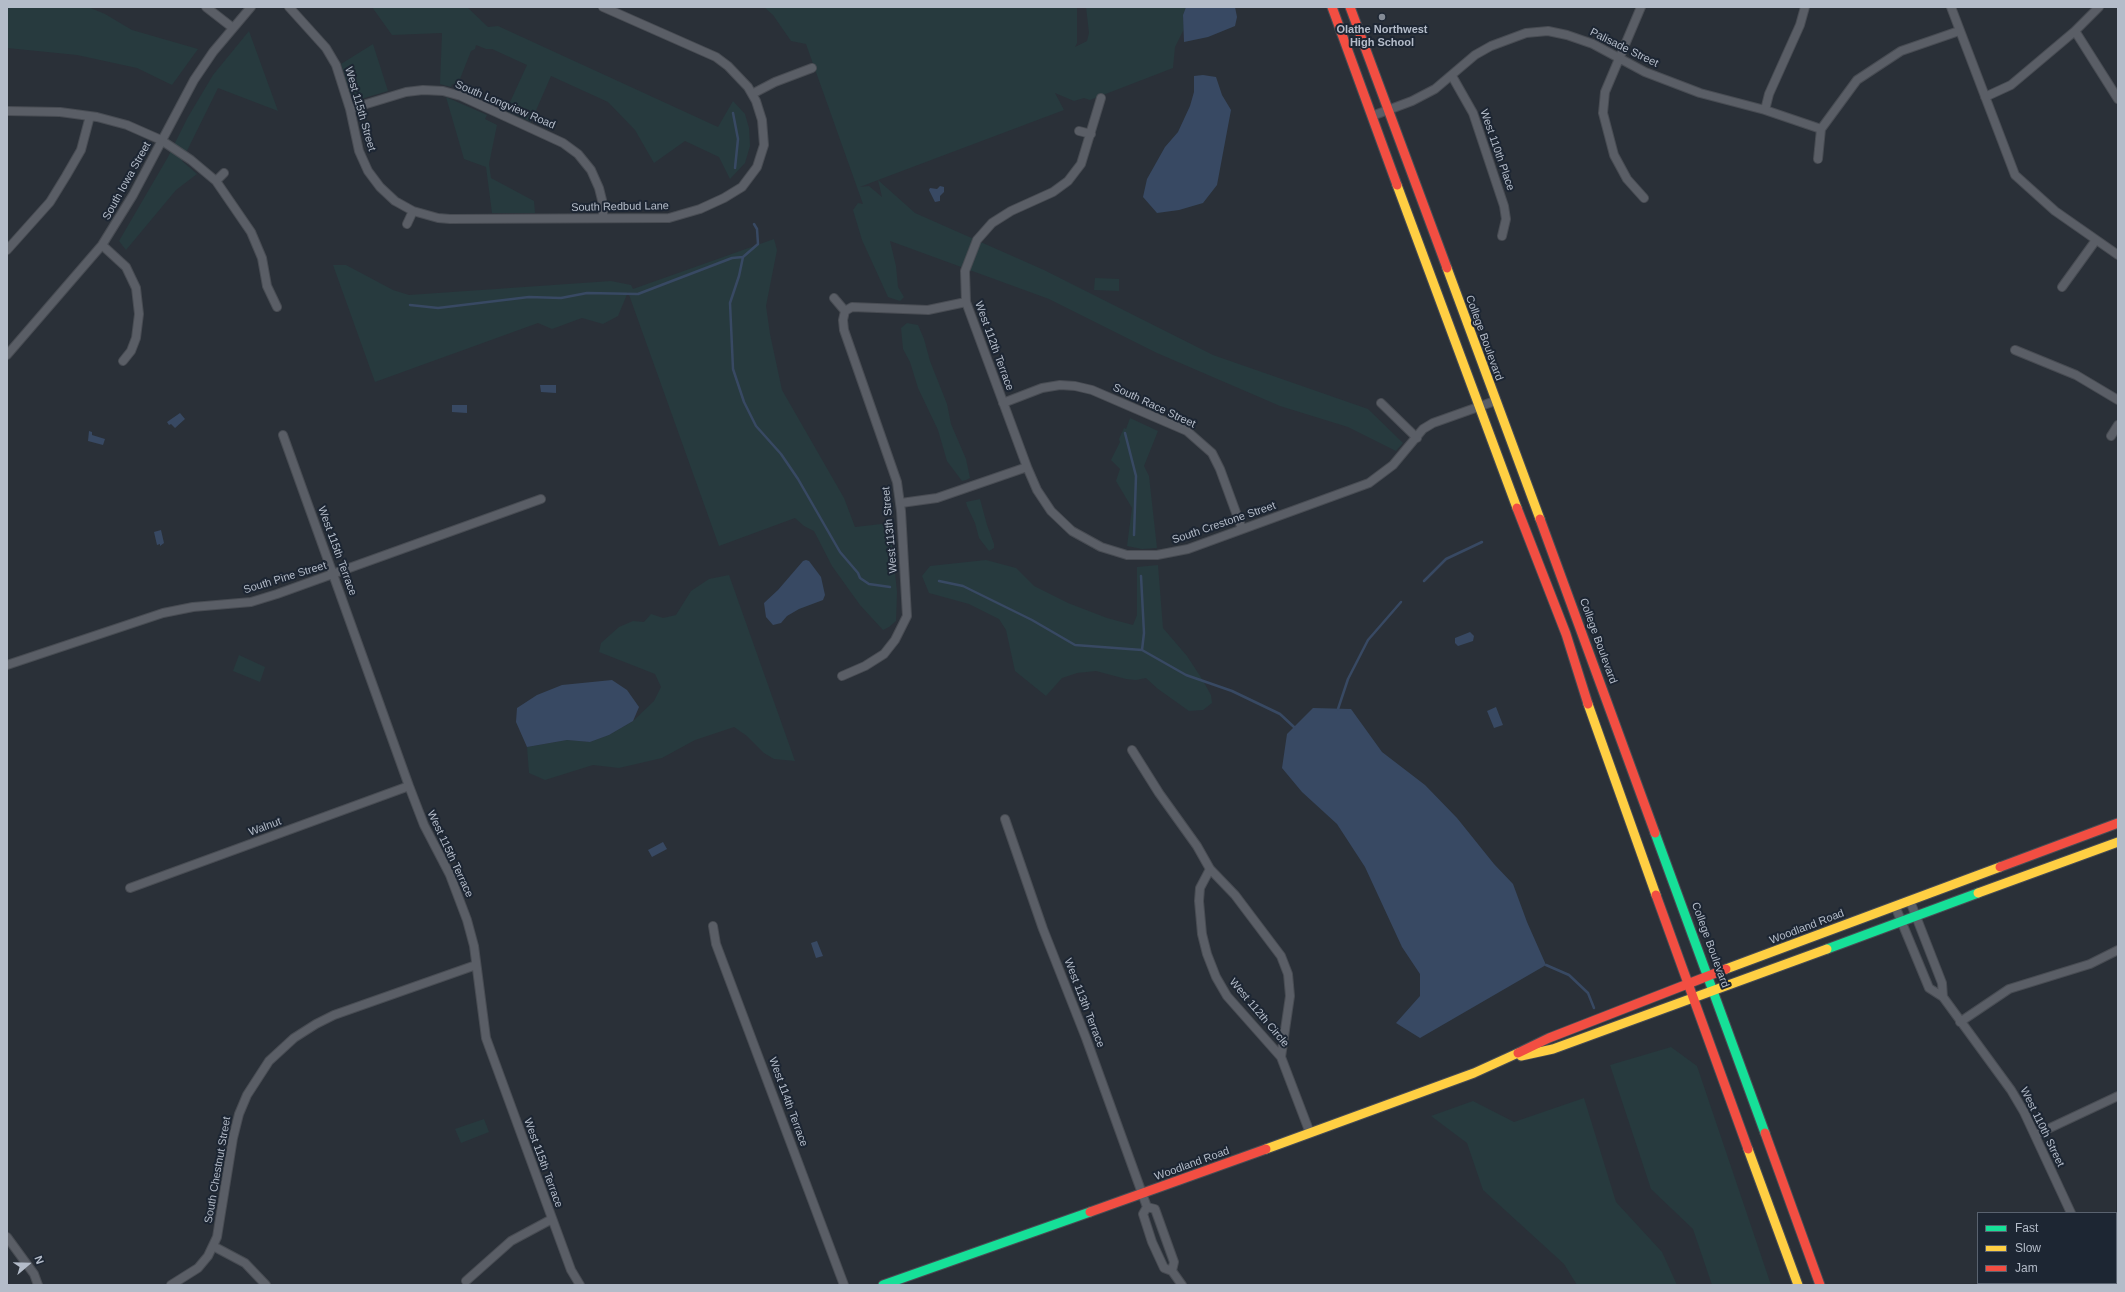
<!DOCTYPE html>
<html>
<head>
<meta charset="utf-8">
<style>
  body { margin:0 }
  #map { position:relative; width:2125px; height:1292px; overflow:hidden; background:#2a3038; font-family:Arial,sans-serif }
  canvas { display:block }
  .frame { position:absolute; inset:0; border:8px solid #b4bcc9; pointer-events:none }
  .legend { position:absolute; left:1977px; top:1212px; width:140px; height:72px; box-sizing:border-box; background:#1d2633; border:1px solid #59626f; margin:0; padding:5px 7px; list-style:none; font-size:12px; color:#b4bcc9 }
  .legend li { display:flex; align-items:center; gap:8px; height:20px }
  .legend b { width:20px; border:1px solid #59626f }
  .north { position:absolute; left:8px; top:1244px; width:40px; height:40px; -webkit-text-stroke:3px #1d2633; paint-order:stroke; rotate:70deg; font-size:11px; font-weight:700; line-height:16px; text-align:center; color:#b4bcc9 }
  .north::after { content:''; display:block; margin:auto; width:14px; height:18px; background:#b4bcc9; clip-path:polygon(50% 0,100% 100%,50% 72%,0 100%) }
</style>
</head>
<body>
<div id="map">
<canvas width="2125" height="1292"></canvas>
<div class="frame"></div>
<ul class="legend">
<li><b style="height:5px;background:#16e098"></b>Fast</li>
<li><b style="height:5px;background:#ffcf43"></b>Slow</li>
<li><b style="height:5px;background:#f24e42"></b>Jam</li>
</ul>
<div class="north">N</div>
</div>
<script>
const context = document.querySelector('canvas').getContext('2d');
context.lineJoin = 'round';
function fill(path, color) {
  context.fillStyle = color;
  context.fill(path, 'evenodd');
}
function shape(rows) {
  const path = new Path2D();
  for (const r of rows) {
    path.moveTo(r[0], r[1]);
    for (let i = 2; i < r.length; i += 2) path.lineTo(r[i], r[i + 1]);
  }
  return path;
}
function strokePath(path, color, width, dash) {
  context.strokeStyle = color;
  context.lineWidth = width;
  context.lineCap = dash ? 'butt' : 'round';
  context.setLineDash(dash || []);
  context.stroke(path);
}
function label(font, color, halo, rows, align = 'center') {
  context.font = font + ' Arial,sans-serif';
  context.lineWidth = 4;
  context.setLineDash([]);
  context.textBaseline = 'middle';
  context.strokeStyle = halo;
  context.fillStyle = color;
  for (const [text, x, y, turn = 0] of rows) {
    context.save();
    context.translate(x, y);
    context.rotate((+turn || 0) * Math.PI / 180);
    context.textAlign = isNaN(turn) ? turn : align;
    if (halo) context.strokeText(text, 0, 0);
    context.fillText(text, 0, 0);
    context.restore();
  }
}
const green = shape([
  [7,7,88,7,105,14,132,30,198,49,172,85,137,68,77,55,7,48],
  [372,7,467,7,488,27,498,26,718,127,733,101,745,114,749,128,750,146,745,163,730,179,719,157,685,141,654,163,635,130,608,102,551,76,531,122,506,111,527,65,492,49,486,49,476,45,475,49,471,51,456,89,454,88,454,85,452,84,451,87,440,84,442,33,392,35],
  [764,7,1077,7,1077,43,1075,47,1087,41,1089,33,1086,7,1186,7,1183,15,1184,29,1175,47,1173,68,1090,100,1084,98,1074,101,1055,93,1064,110,878,180,915,213,1044,270,1213,355,1368,409,1403,443,1396,451,1348,427,1280,406,1157,353,1049,299,890,241,896,266,898,287,904,297,900,301,888,297,862,240,853,210,858,203,863,204,806,44,791,41,773,15],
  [878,180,882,197,869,186,860,187],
  [249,31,278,111,218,88,182,161,197,174,176,190,126,250,119,241,168,157,188,117,213,75],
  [373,44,388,91,361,99,356,98,350,93,341,64],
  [446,97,487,115,485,119,497,125,489,164,491,178,534,201,535,213,492,213,486,167,464,159],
  [774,239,777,250,766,306,770,334,782,390,844,498,855,527,890,523,897,592,896,621,889,627,883,630,860,605,832,566,814,531,804,526,795,518,719,546,628,292,618,316,603,324,582,318,552,329,538,323,375,382,333,265,346,265,393,290,409,295,611,281,631,285,633,289],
  [1095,278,1119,279,1119,291,1094,290],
  [907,323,918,325,924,339,930,361,947,404,951,424,966,459,970,478,966,480,962,481,947,461,938,430,918,388,910,362,903,349,901,328],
  [1130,418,1158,431,1144,466,1149,476,1157,548,1142,549,1127,546,1132,508,1116,481,1120,469,1111,460,1120,442,1119,439,1124,428,1126,429],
  [980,499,987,525,994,544,994,548,989,551,979,538,975,523,967,506,966,502],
  [986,560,1016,568,1034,586,1068,603,1107,618,1133,625,1137,615,1137,567,1158,565,1163,628,1187,656,1202,679,1211,695,1212,703,1203,710,1189,711,1158,689,1146,678,1136,680,1126,679,1096,671,1077,673,1062,678,1046,696,1015,671,1006,630,999,619,969,604,929,593,922,576,930,566],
  [729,575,795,761,774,759,764,753,747,736,734,727,695,740,662,758,619,768,593,765,545,780,529,773,527,747,567,740,590,742,609,735,633,721,654,701,661,687,655,674,599,652,601,643,619,627,633,621,644,622,651,614,663,618,676,615,691,591,709,579],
  [239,655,265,667,260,682,233,671],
  [1671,1047,1697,1066,1771,1285,1712,1285,1693,1229,1651,1189,1610,1065],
  [1584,1098,1616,1202,1662,1252,1677,1285,1577,1285,1564,1264,1483,1190,1467,1143,1431,1116,1473,1101,1514,1122],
  [484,1119,489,1132,461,1143,455,1129]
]);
const water = shape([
  [1186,7,1235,7,1237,17,1235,26,1208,37,1184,42,1183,15],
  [1203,75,1216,77,1222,95,1231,110,1217,185,1203,203,1179,210,1157,213,1143,197,1147,179,1165,147,1178,132,1190,106,1194,92,1194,76],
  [940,186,944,187,944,192,940,196,940,201,935,202,929,190,930,188,937,189],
  [540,385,556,385,556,393,541,392],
  [452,405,467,405,467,413,452,412],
  [180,413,185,419,175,428,171,424,169,425,167,422],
  [89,431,92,432,92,435,105,439,103,445,88,441],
  [161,530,164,543,160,546,160,544,157,545,154,532],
  [806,560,809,561,821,577,825,595,823,600,799,609,787,616,781,623,773,625,766,617,764,603,778,590,803,561],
  [1470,632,1474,636,1473,641,1458,646,1455,643,1455,638],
  [612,680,627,690,639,707,633,721,609,735,590,742,567,740,527,747,516,722,517,708,537,695,562,685],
  [1496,707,1503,725,1494,728,1487,711],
  [1313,708,1351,709,1382,752,1425,785,1457,818,1494,864,1513,884,1527,922,1546,965,1420,1038,1396,1023,1420,996,1420,974,1402,947,1365,867,1337,824,1302,792,1282,768,1287,734],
  [663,842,667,849,652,857,648,850],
  [817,941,823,956,816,958,811,943]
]);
const stream = shape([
  [733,113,738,139,735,168],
  [743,257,758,244,757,229,754,224],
  [410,305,438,308,529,297,561,298,587,293,638,294,732,258,743,257,739,276,730,303,733,369,744,402,756,426,781,454,798,479,840,552,858,573,860,578,869,584,890,587],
  [1125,433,1136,476,1134,535],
  [1141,576,1144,633,1142,650],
  [939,581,963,586,1032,620,1075,645,1142,650,1186,675,1232,691,1280,714,1294,727],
  [1424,581,1446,559,1482,542],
  [1338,709,1348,679,1368,640,1401,602],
  [1546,965,1569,975,1588,993,1594,1008]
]);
const street = shape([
  [206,7,233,28],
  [289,7,326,48,336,65,350,109,359,151,368,171,380,187,395,201,413,211,438,218,450,219,669,218,700,209,724,198,742,187,757,167,764,145,762,120,756,101,748,87,728,66,716,57,603,7],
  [1641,7,1605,92,1603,113,1614,155,1627,179,1644,198],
  [1951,7,2015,175,2055,211,2118,255],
  [2075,31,2099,7],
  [1452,76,1473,113,1504,206,1506,219,1502,236],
  [752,94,775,82,812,68],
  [1985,97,2011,85,2075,31,2118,99],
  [350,109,406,92,423,90,443,91,461,96,563,143,578,154,591,170,599,188,603,204,603,218],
  [1765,110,1769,94,1800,25,1805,7],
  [7,111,60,112,97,117,127,125,161,140,191,160,216,181,251,232,262,258,267,286,277,307],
  [1372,116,1412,101,1435,89,1475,55,1491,46,1526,33,1548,31,1567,35,1593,44,1645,72,1700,93,1765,110,1821,129,1857,80,1901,51,1959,31],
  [1079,131,1091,134],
  [1818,159,1821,129],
  [216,181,224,173],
  [407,224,413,211],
  [102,245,126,267,136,288,139,314,136,338,131,351,123,361],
  [7,250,50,202,66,176,81,150,90,116],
  [2062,287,2096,240],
  [834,298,845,311],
  [845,311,852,307,928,310,966,302],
  [2015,350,2076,375,2118,400],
  [7,355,102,245,133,195,194,80,213,52,251,7],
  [1003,403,1042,388,1060,385,1075,386,1092,390,1187,431,1212,453,1220,469,1242,529],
  [1381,403,1417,438],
  [283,435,409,786,424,825,450,875,467,920,474,946,486,1038,571,1270,580,1285],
  [2111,436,2118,425],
  [1027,467,966,302,965,271,977,240,992,223,1011,211,1053,192,1068,181,1081,164,1101,98],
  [901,503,937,498,1027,467,1037,490,1051,511,1072,531,1101,547,1127,555,1157,555,1188,549,1369,483,1393,465,1423,429,1433,423,1495,401],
  [7,665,163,613,193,607,251,602,277,594,541,499],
  [842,676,865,666,884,654,895,640,907,616,901,511,897,482,844,330,843,320,845,311],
  [1132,750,1159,793,1197,846,1210,869,1235,895,1281,956,1288,974,1290,996,1281,1057,1310,1133],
  [1005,819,1043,929,1086,1038,1147,1207],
  [1210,869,1200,888,1199,901,1202,934,1207,954,1216,977,1227,996,1281,1057],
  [130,888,409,786],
  [1910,901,1942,983,1943,997],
  [1895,906,1929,988,1943,997,2011,1090,2024,1112,2071,1213],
  [713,926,716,944,844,1285],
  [1960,1022,2009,989,2090,964,2118,950],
  [2035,1135,2118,1096],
  [1147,1207,1143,1214,1152,1242,1164,1268,1172,1271,1182,1285],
  [1147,1207,1155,1209,1174,1262,1172,1271],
  [2116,1229,2118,1228],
  [7,1237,34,1274,38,1285],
  [213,1246,245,1263,266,1285],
  [466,1281,511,1241,552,1219],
  [2098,1283,2099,1285],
  [171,1285,198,1268,208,1256,217,1237,233,1138,239,1114,247,1095,269,1061,294,1038,316,1024,334,1015,476,965]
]);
const fast = shape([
  [1655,833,1765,1133],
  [1827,949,1978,893],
  [883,1285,1090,1212]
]);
const slow = shape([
  [1397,185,1517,508],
  [1447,268,1540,519],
  [1588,704,1656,895],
  [1978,893,2118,842],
  [1726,969,2000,867],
  [1521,1056,1553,1049,1827,949],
  [1266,1149,1474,1073,1518,1053],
  [1748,1149,1798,1285]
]);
const jam = shape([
  [1332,7,1397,185],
  [1350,7,1447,268],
  [1517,508,1566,634,1588,704],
  [1540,519,1655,833],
  [2000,867,2118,823],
  [1656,895,1748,1149],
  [1518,1053,1549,1038,1726,969],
  [1765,1133,1820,1285],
  [1090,1212,1266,1149]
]);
const markers = [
  [1382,17,4,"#848b96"]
];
const poiNames = [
  ["Olathe Northwest",1382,30],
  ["High School",1382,43]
];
const streetNames = [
  ["Palisade Street",1624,48,26],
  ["South Longview Road",505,105,23],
  ["West 115th Street",360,109,74],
  ["West 110th Place",1497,150,71],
  ["South Iowa Street",127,181,-61],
  ["South Redbud Lane",620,207,-1],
  ["College Boulevard",1484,338,70],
  ["West 112th Terrace",994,346,70],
  ["South Race Street",1154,406,25],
  ["South Crestone Street",1224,523,-19],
  ["West 113th Street",890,530,-95],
  ["West 115th Terrace",337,551,70],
  ["South Pine Street",285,578,-17],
  ["College Boulevard",1598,641,70],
  ["Walnut",265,827,-20],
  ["West 115th Terrace",450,854,65],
  ["Woodland Road",1807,927,-21],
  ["College Boulevard",1710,945,70],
  ["West 113th Terrace",1084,1003,69],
  ["West 112th Circle",1259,1013,50],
  ["West 114th Terrace",788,1102,70],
  ["West 110th Street",2042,1127,64],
  ["West 115th Terrace",543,1163,70],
  ["Woodland Road",1192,1164,-20],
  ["South Chestnut Street",218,1170,-80]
];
fill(green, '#273a3e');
fill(water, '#384963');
strokePath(stream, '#384963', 2.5);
strokePath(street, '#484c53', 10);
strokePath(fast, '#484c53', 11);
strokePath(slow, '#484c53', 11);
strokePath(jam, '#484c53', 11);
strokePath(street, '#5a5e66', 8);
strokePath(fast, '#16e098', 9);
strokePath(slow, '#ffcf43', 9);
strokePath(jam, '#f24e42', 9);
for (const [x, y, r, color] of markers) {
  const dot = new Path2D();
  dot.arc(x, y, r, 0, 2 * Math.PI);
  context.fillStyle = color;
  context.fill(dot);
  strokePath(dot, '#1d2633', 1.5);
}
label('bold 11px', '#b4bcc9', '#1d2633', poiNames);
label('11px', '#b4bcc9', '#1d2633', streetNames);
</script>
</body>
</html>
